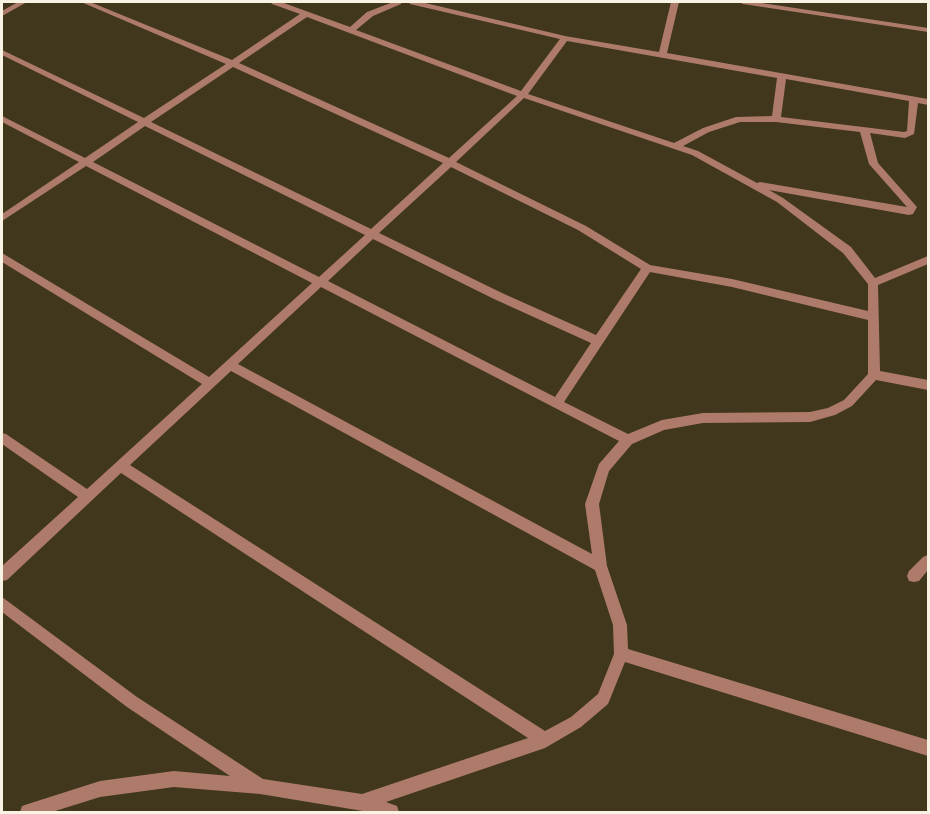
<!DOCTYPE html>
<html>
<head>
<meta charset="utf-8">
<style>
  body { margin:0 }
  #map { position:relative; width:930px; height:814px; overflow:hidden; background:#40371d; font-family:Karla,sans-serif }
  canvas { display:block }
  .frame { position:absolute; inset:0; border:3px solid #f9f3e4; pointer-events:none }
</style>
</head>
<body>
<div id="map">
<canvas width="930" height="814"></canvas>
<div class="frame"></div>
</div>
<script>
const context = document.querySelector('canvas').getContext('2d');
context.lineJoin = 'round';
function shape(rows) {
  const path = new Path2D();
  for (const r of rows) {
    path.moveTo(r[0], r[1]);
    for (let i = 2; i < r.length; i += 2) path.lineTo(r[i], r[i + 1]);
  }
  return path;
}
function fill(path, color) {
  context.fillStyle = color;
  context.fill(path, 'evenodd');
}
const street = shape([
  [18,2,27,2,2,16,2,11,18,2],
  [81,2,90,2,232,60,300,14,272,4,271,2,281,2,350,27,367,12,393,2,402,2,401,4,373,16,356,30,521,91,560,39,410,4,409,2,421,2,565,36,659,52,671,2,679,2,667,53,928,99,928,105,918,103,914,134,905,138,870,133,878,163,917,207,913,214,909,215,769,190,783,198,851,247,875,278,928,256,928,264,878,285,880,371,928,380,928,390,876,380,852,406,835,415,810,422,703,423,664,430,632,444,609,471,599,504,607,566,627,625,628,649,928,740,928,756,625,662,608,704,581,727,545,748,386,802,397,806,399,812,369,812,260,794,174,787,100,797,52,812,20,812,22,806,28,804,100,781,174,771,230,776,127,707,2,612,2,597,137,697,263,779,362,794,528,738,121,473,7,580,2,581,2,566,78,497,2,444,2,433,6,434,87,489,202,384,2,262,2,253,209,377,312,283,86,166,2,221,2,214,79,162,2,122,2,116,85,158,138,122,2,55,2,50,144,118,226,64,81,2],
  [307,17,517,96,449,158,239,63,307,17],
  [567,41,777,78,772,116,736,117,703,128,674,143,528,94,567,41],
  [233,67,443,163,371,229,151,122,233,67],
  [786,79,909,101,907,131,904,132,781,117,786,79],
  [524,98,692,155,777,202,843,253,868,284,868,311,732,279,650,265,586,226,456,162,524,98],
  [740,122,776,122,860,132,869,164,907,207,760,182,757,183,698,151,683,146,709,132,740,122],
  [145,126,365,235,319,277,93,162,145,126],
  [451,167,578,230,641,269,596,335,502,293,379,233,451,167],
  [373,239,494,299,591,343,555,397,328,281,373,239],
  [650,272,732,287,868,320,868,374,844,400,828,408,810,412,703,413,662,420,628,434,564,402,650,272],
  [321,287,619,441,599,464,585,504,592,554,238,364,321,287],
  [231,371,595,570,613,625,614,654,598,694,571,717,545,731,130,465,231,371],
  [739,2,755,2,928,28,928,32,743,4,739,2],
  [928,555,928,570,919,581,914,582,909,581,907,576,909,571,923,557,928,555]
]);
fill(street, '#ae7b6b');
</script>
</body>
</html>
